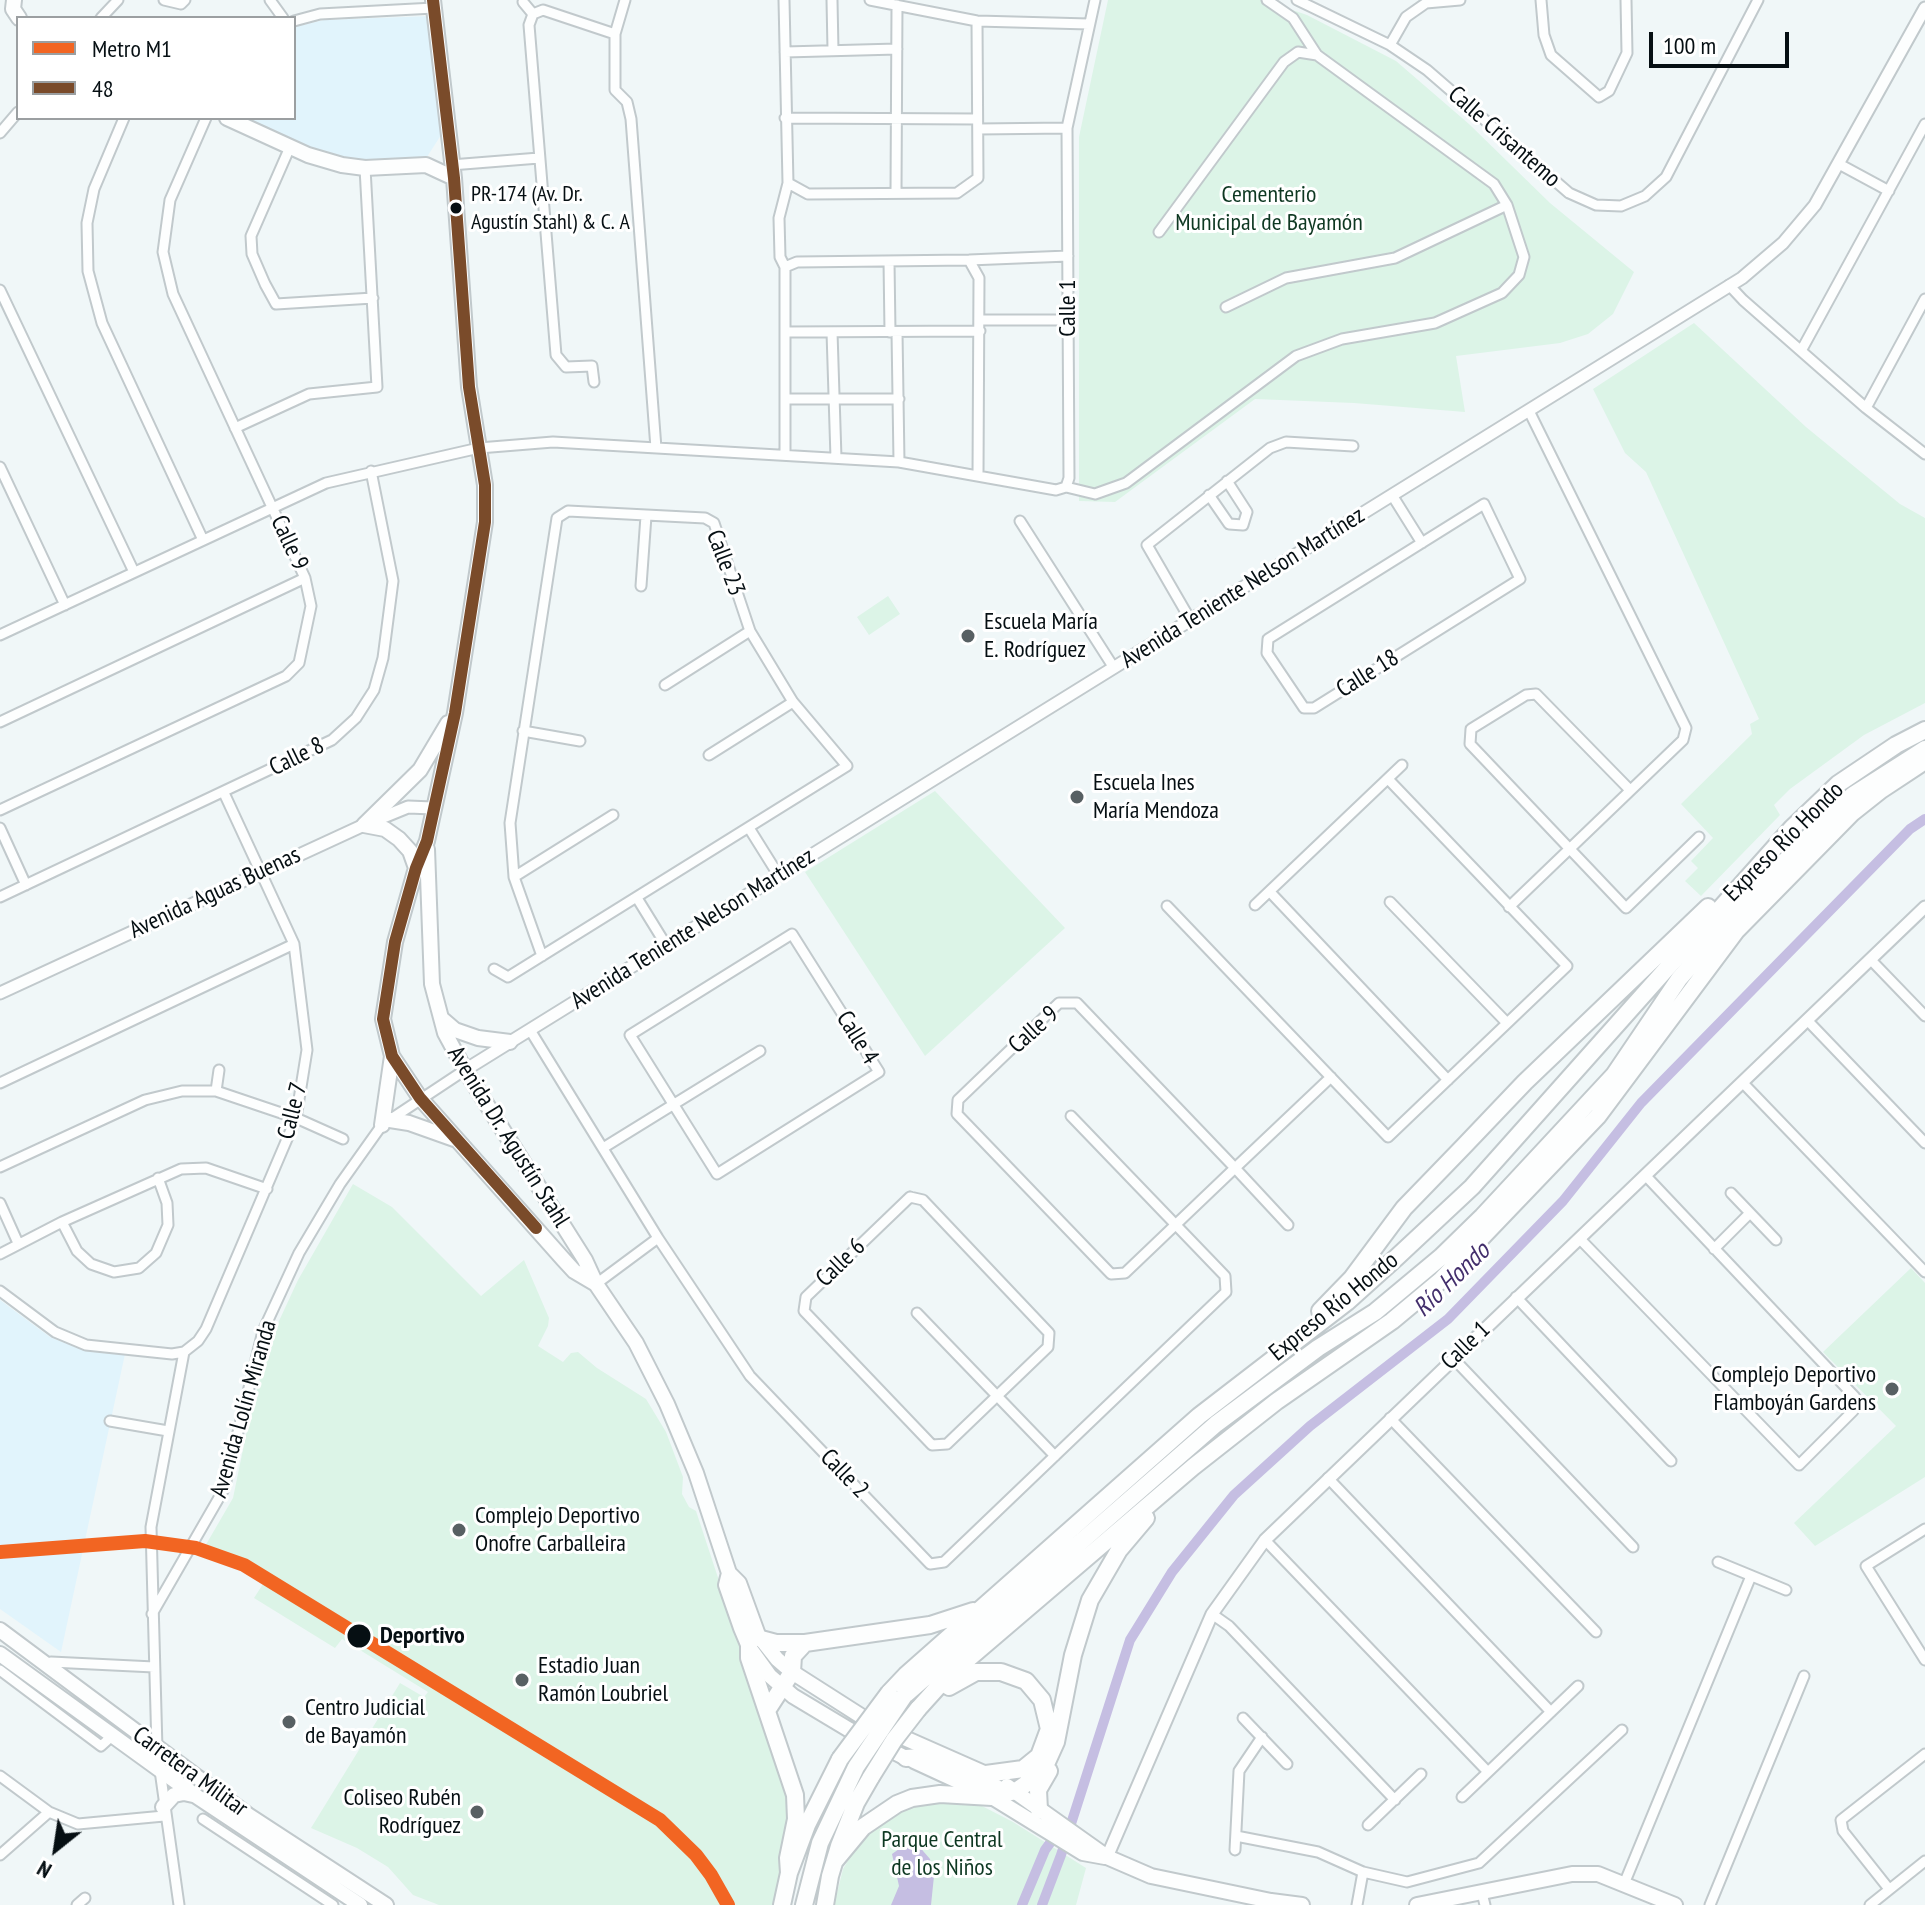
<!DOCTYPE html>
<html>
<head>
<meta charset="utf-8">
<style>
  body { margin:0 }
  #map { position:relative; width:1925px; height:1905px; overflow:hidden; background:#f0f7f8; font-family:"PT Sans Narrow",sans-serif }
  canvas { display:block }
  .legend { position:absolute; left:16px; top:16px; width:280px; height:104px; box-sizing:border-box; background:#fff; border:2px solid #9b9fa1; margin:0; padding:10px 14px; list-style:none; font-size:24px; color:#060f13 }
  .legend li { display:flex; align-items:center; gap:16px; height:40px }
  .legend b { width:40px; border:2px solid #9b9fa1 }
  .north { position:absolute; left:16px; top:1809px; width:80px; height:80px; -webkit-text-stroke:6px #fff; paint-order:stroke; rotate:210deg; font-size:22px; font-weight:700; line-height:32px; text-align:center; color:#060f13 }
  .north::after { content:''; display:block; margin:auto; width:28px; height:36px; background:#060f13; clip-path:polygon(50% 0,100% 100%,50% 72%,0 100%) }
  .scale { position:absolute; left:1649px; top:32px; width:140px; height:36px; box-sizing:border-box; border:4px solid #060f13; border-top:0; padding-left:10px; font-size:24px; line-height:28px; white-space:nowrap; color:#060f13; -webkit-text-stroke:6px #fff; paint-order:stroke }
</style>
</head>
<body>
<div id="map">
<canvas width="1925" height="1905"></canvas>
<ul class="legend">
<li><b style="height:10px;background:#f26522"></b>Metro M1</li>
<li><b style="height:10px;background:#7a4b2a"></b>48</li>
</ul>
<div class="north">N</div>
<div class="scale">100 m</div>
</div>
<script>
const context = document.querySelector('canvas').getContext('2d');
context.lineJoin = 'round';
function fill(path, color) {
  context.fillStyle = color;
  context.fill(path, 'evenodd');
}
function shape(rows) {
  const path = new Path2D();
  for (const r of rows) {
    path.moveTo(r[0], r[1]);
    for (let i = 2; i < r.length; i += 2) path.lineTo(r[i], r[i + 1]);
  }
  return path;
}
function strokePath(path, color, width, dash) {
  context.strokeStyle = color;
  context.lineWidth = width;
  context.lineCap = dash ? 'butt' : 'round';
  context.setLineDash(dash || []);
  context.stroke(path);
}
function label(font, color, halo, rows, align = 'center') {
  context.font = font + ' "PT Sans Narrow",sans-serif';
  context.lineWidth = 6;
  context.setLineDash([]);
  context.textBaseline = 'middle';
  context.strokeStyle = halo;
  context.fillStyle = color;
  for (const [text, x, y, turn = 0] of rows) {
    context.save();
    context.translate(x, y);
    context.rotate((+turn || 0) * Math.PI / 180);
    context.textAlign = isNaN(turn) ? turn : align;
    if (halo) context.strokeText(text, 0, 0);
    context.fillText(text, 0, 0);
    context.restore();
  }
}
const built = shape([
  [431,16,443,132,425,160,358,161,317,153,240,118,294,118,294,27,324,20],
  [0,1300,50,1337,80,1349,125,1354,61,1652,0,1609]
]);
const green = shape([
  [1108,0,1263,0,1307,15,1396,61,1469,124,1550,203,1634,272,1613,314,1588,334,1560,343,1456,356,1465,412,1354,403,1255,399,1115,502,1079,501,1079,137],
  [1694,323,1806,427,1900,504,1925,518,1925,703,1864,735,1790,789,1774,805,1780,815,1701,896,1685,881,1698,868,1691,861,1713,838,1681,804,1752,734,1750,724,1759,719,1646,472,1625,453,1593,389],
  [888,596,900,614,869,635,857,617],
  [935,791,1065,928,925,1056,805,872],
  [353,1184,392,1207,481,1296,524,1260,549,1318,548,1326,538,1346,563,1362,571,1353,578,1352,597,1368,646,1399,666,1432,683,1477,682,1494,689,1507,696,1511,790,1796,791,1828,774,1905,439,1905,413,1895,388,1867,357,1848,311,1828,400,1683,424,1697,428,1692,342,1639,335,1648,254,1598,263,1584,204,1548,233,1498,252,1406,279,1321,298,1280],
  [1911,1268,1925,1283,1925,1477,1815,1546,1794,1523,1896,1426,1823,1352],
  [958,1802,982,1806,1013,1822,1086,1868,1076,1905,834,1905,843,1869,855,1849,874,1827,909,1806]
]);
const water = shape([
  [906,1844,917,1844,930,1859,934,1876,931,1905,891,1905,899,1886,892,1854]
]);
const canal = shape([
  [1022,1905,1045,1850,1058,1832],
  [1042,1905,1061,1855,1130,1640,1172,1572,1234,1495,1310,1426,1448,1319,1563,1201,1641,1103,1910,829,1925,819]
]);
const minor = shape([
  [164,0,181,4,185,0],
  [270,0,283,18],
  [625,0,615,34,615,90,627,102,631,119,656,448],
  [784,0,788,183,779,218,780,257,785,267,785,455],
  [832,0,833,50],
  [870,0,977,21,1089,24],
  [1297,0,1390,45,1427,70,1569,193,1596,205,1621,206,1645,196,1666,177,1758,0],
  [1541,0,1544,35,1551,55,1599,97,1609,91,1627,53,1626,0],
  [523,2,533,14],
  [533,14,529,25,556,355,566,367,592,366,594,382],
  [533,14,543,10,615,34],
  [101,18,118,0],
  [294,21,320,14,434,8],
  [1390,45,1406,17,1426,3,1460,0],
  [785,52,897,49],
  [124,118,94,189,87,223,88,271,102,323,203,540],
  [785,118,977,119],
  [978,129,1067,128],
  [0,133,18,112],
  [290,147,251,236,252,254,265,284,276,304,373,298],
  [1839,164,1889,191],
  [451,165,539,158],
  [788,183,808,194,957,193,978,178,977,21],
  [896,192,897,5],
  [1159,232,1284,62,1298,52,1317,55],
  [969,260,979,278,978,475],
  [889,261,890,332],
  [785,267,797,262,969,260,1068,256],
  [1729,285,1743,300,1866,408,1925,454],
  [0,290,134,572],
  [1226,307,1286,278,1395,258,1507,205],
  [979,320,1068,320],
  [786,332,980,331],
  [832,332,836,458],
  [897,332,899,462],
  [1801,351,1925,124],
  [786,399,899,399],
  [1866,408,1925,299],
  [235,428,309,394,377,387,365,168],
  [0,467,65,605],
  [1066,487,1069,478,1067,128,1095,0],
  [1209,495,1229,524,1243,525,1247,512,1227,481],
  [1392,495,1422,543],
  [1484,504,1520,579,1314,708,1304,708,1267,653,1268,639,1484,504],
  [1020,521,1114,668],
  [641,586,646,516],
  [1191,621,1147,545,1270,448,1286,442,1353,446],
  [0,635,326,483,479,448,553,442,899,462,1056,490,1066,487,1095,494,1126,483,1296,356,1342,339,1435,323,1502,293,1519,275,1524,257,1507,205,1494,184,1317,55,1293,18,1267,0],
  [665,685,750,631],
  [0,722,305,578],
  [523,731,580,741],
  [709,755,793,702],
  [1630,790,1536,694,1526,695,1471,729,1470,744,1626,908,1699,837],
  [0,810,286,676,299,663,311,606,305,578,173,294,163,252,170,200,206,118],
  [0,828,26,885],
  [749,828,779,876],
  [514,877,613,815],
  [1270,892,1448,1080],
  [0,897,332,740,356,718,374,690,383,658,393,581,371,471],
  [637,898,666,945],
  [1390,902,1507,1023],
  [1255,905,1402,765],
  [1167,906,1388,1137,1567,966,1388,779],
  [1509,907,1683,740,1686,728,1529,411],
  [792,934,879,1072,717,1174,630,1035,792,934],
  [1870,959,1925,1016],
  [494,969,508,977,847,766,793,702,750,631,714,523,705,518,568,511,557,518,510,823,514,877,542,956],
  [1807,1020,1925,1143],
  [530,1030,658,1238,750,1376,930,1564,944,1562,1226,1292,1225,1276,1071,1116],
  [1742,1082,1925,1272],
  [0,1083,294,944],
  [216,1091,219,1070],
  [603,1148,760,1051],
  [0,1167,145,1100,182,1091,216,1091,296,1118,343,1139],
  [1731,1193,1776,1240],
  [910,1197,923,1200,1049,1333,1048,1347,947,1444,932,1445,804,1311,806,1297,910,1197],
  [0,1203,18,1243],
  [62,1222,77,1251,91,1264,114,1272,139,1268,156,1253,168,1225,167,1203,158,1178],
  [1288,1225,1235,1168,1077,1003,1059,1003,958,1100,957,1114,1111,1274,1125,1273,1235,1168,1331,1077],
  [1579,1238,1799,1465,1853,1411,1855,1397,1645,1175],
  [1714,1249,1750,1213],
  [0,1254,62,1222,181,1169,206,1168,267,1189],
  [596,1284,658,1238],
  [0,1291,55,1332,86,1345,172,1354,184,1352,198,1341,206,1329,296,1118,307,1050,294,944,224,793],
  [1516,1297,1671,1461],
  [917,1313,1055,1456],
  [1453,1358,1633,1547],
  [1390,1418,1596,1632],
  [110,1421,168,1431],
  [1328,1478,1551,1712],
  [1925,1529,1866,1566,1925,1660],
  [1265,1540,1488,1772],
  [1718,1562,1786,1590],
  [152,1614,224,1489,263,1331,299,1253,340,1184,382,1125,465,1070],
  [1212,1614,1229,1626,1395,1800],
  [51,1662,154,1667],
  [0,1670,101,1746,112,1736],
  [1243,1718,1287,1764],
  [0,1776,49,1812,78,1824,164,1816],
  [1462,1797,1578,1686],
  [203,1819,333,1905],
  [1368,1825,1421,1774],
  [1236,1836,1318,1852,1363,1872,1407,1882,1479,1863,1622,1730],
  [1235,1850,1239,1771,1262,1737],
  [0,1855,49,1812],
  [1624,1884,1751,1576],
  [1889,1889,1843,1831,1841,1820,1925,1754],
  [1482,1893,1485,1905],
  [77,1905,85,1898],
  [179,1905,157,1749,151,1527,184,1352],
  [1357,1905,1363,1872],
  [1710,1905,1804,1676],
  [1870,1905,1925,1861]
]);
const tertiary = shape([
  [0,993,364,825,408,807,433,808],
  [465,1070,1742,278,1783,243,1815,205,1925,8],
  [1107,1857,1212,1614,1265,1540,1925,907]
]);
const primary = shape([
  [0,1630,248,1815,386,1905],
  [0,1654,196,1796,360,1905],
  [914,1761,992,1797,1083,1853,1105,1857],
  [1007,1786,1107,1857,1151,1876,1271,1901,1302,1905],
  [163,1807,174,1795,184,1793,193,1795],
  [1417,1905,1572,1874,1598,1874,1675,1905]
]);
const trunk = shape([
  [14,0,13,9,19,18],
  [433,0,454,178,469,387,485,485,485,522,455,713,427,841,416,868,395,942,383,1019,392,1056,420,1098,563,1259,574,1271,596,1284],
  [227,118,308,155,342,165,365,168,426,165,454,178],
  [364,825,420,770,448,723],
  [364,825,385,829,399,839,410,851,416,868],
  [427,849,432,984,445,1033,465,1070,585,1260,596,1284,636,1343,667,1404,696,1473,729,1573,739,1583,758,1635,777,1659,792,1672,875,1725,986,1774],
  [441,1018,455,1030,478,1038,510,1042],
  [390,1120,409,1123,454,1139],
  [382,1125,392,1056],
  [729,1573,726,1585,741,1628,749,1647,770,1676,793,1696,848,1729,906,1758]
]);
const motorway = shape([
  [1320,1311,1352,1278,1404,1208,1464,1146,1525,1082,1708,907],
  [761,1639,776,1643,805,1643,930,1625,973,1611],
  [749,1647,749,1658,795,1795,796,1819,788,1858,789,1873],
  [949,1687,976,1672,1001,1672,1026,1681,1042,1700,1049,1729,1039,1756,1023,1769,986,1774],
  [889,1693,906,1675,1199,1416,1347,1302,1397,1257,1472,1187,1792,828,1838,784,1896,745,1925,730],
  [904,1696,1216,1424,1318,1348,1375,1312,1441,1257,1482,1217,1614,1075,1679,979,1754,893,1822,823,1853,795,1925,749],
  [768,1709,792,1672,793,1656,805,1643],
  [918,1709,946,1678,1193,1467,1277,1401,1392,1321,1440,1281,1598,1116,1736,931,1852,813,1881,790,1925,761],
  [906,1758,921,1757,945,1764,1007,1793,1016,1791,1033,1779,1047,1762,1056,1742,1073,1655,1090,1600,1119,1550,1146,1518],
  [1039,1810,1038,1790,1049,1771],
  [834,1862,863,1827,897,1804,912,1798,940,1794,992,1797],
  [782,1905,789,1873,807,1825,840,1759],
  [804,1905,820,1843,856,1767],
  [825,1905,830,1876,839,1846,856,1803,871,1777]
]);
const motorwayBridge = shape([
  [840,1759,889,1693],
  [856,1767,904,1696],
  [871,1777,894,1740,918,1709]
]);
const bus1 = shape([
  [433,0,454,178,469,387,485,485,485,522,455,713,427,841,416,868,395,942,383,1019,392,1056,420,1098,536,1228]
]);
const metro1 = shape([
  [0,1552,145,1541,196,1548,244,1565,660,1820,696,1855,711,1875,728,1905]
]);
const markers = [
  [456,208,7,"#060f13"],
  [968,636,8,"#586063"],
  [1077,797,8,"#586063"],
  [1892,1389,8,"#586063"],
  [459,1530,8,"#586063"],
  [359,1636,13,"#060f13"],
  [522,1680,8,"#586063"],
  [289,1722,8,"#586063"],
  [477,1812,8,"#586063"]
];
const busNames = [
  ["PR-174 (Av. Dr.",471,195],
  ["Agustín Stahl) & C. A",471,223]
];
const streetNames = [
  ["Calle Crisantemo",1504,137,41],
  ["Calle 1",1068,308,-90],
  ["Calle 9",289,543,65],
  ["Calle 23",725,563,69],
  ["Avenida Teniente Nelson Martínez",1243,588,-32],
  ["Calle 18",1368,674,-32],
  ["Calle 8",297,757,-26],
  ["Expreso Río Hondo",1784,842,-45],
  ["Avenida Aguas Buenas",215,893,-25],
  ["Avenida Teniente Nelson Martínez",693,929,-32],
  ["Calle 9",1034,1030,-42],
  ["Calle 4",857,1038,58],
  ["Calle 7",293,1111,-76],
  ["Avenida Dr. Agustín Stahl",508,1137,58],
  ["Calle 6",841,1263,-44],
  ["Expreso Río Hondo",1334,1307,-39],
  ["Calle 1",1466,1346,-44],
  ["Avenida Lolín Miranda",244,1409,-74],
  ["Calle 2",844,1474,46],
  ["Carretera Militar",190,1772,36]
];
const parkNames = [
  ["Cementerio",1269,195],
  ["Municipal de Bayamón",1269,223],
  ["Parque Central",942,1840],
  ["de los Niños",942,1868]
];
const poiNames = [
  ["Escuela María",984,622],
  ["E. Rodríguez",984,650],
  ["Escuela Ines",1093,783],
  ["María Mendoza",1093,811],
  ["Complejo Deportivo",1876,1375,"right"],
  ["Flamboyán Gardens",1876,1403,"right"],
  ["Complejo Deportivo",475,1516],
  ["Onofre Carballeira",475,1544],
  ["Estadio Juan",538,1666],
  ["Ramón Loubriel",538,1694],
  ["Centro Judicial",305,1708],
  ["de Bayamón",305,1736],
  ["Coliseo Rubén",461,1798,"right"],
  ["Rodríguez",461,1826,"right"]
];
const stopNames = [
  ["Deportivo",380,1636]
];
const waterNames = [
  ["Río Hondo",1452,1280,-44]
];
fill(built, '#e1f4fc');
fill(green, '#dcf4e7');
fill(water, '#c5bee2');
strokePath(canal, '#c5bee2', 10);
strokePath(minor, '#c1c9cc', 13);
strokePath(tertiary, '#c1c9cc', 15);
strokePath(primary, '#c1c9cc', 18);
strokePath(trunk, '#c1c9cc', 18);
strokePath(motorway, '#c1c9cc', 20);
strokePath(minor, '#fdfefe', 9);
strokePath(tertiary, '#fdfefe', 11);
strokePath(primary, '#fdfefe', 14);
strokePath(trunk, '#fdfefe', 14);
strokePath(motorway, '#fdfefe', 16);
strokePath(motorwayBridge, '#c1c9cc', 20, []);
strokePath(motorwayBridge, '#fdfefe', 16);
strokePath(bus1, '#7a4b2a', 12);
strokePath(metro1, '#f26522', 14);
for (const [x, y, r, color] of markers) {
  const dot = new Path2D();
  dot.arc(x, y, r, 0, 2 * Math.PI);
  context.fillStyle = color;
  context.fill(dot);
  strokePath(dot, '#fff', 3);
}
label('22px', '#060f13', '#fff', busNames, 'left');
label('24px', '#060f13', '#fff', streetNames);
label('24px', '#0e3822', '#fff', parkNames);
label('24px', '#060f13', '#fff', poiNames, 'left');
label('bold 24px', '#060f13', '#fff', stopNames, 'left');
label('italic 26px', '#432f6c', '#fff', waterNames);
</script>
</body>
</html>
